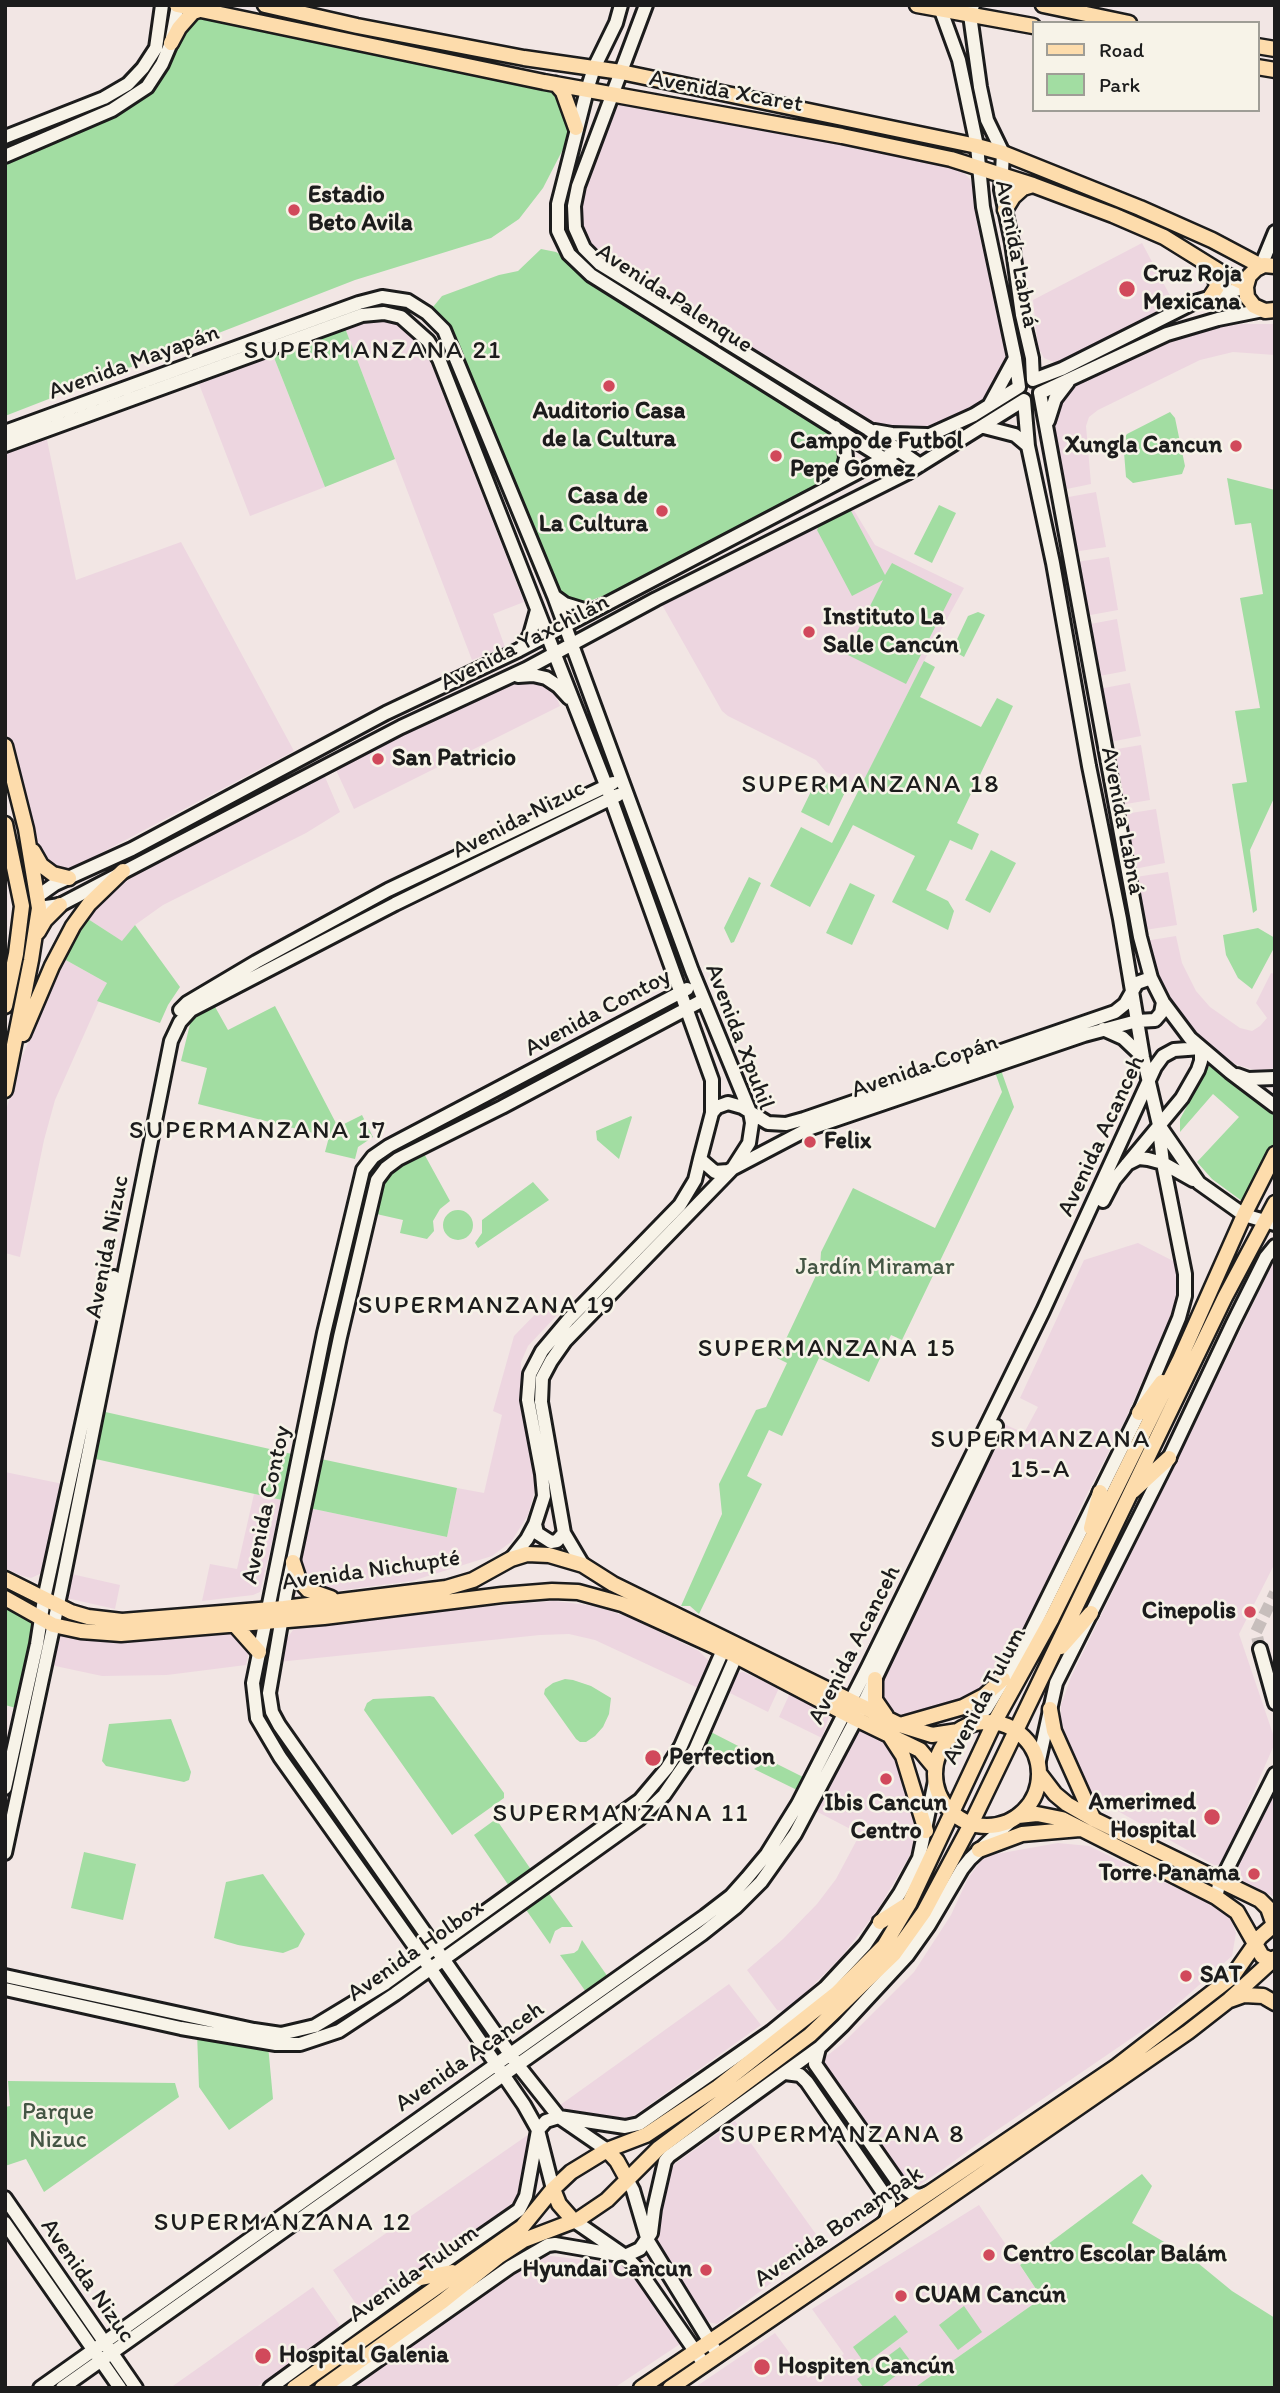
<!DOCTYPE html>
<html>
<head>
<meta charset="utf-8">
<style>
  body { margin:0 }
  #map { position:relative; width:1280px; height:2393px; overflow:hidden; background:#f2e6e4; font-family:Itim,sans-serif }
  canvas { display:block }
  .frame { position:absolute; inset:0; border:7px solid #1c1c1c; pointer-events:none }
  .legend { position:absolute; left:1032px; top:21px; width:228px; height:91px; box-sizing:border-box; background:#f7f3e8; border:2px solid #9f9d96; margin:0; padding:9px 12px; list-style:none; font-size:21px; color:#1c1c1c }
  .legend li { display:flex; align-items:center; gap:14px; height:35px }
  .legend b { width:35px; border:2px solid #9f9d96 }
</style>
</head>
<body>
<div id="map">
<canvas width="1280" height="2393"></canvas>
<div class="frame"></div>
<ul class="legend">
<li><b style="height:9px;background:#fddcac"></b>Road</li>
<li><b style="height:19px;background:#a2dda2"></b>Park</li>
</ul>
</div>
<script>
const context = document.querySelector('canvas').getContext('2d');
context.lineJoin = 'round';
function fill(path, color) {
  context.fillStyle = color;
  context.fill(path, 'evenodd');
}
function shape(rows) {
  const path = new Path2D();
  for (const r of rows) {
    if (r.length === 3) {
      path.moveTo(r[0] + r[2], r[1]);
      path.arc(r[0], r[1], r[2], 0, 2 * Math.PI);
      continue;
    }
    path.moveTo(r[0], r[1]);
    for (let i = 2; i < r.length; i += 2) path.lineTo(r[i], r[i + 1]);
  }
  return path;
}
function strokePath(path, color, width, dash) {
  context.strokeStyle = color;
  context.lineWidth = width;
  context.lineCap = dash ? 'butt' : 'round';
  context.setLineDash(dash || []);
  context.stroke(path);
}
function label(font, color, halo, rows, align = 'center') {
  context.font = font + ' Itim,sans-serif';
  context.lineWidth = 5;
  context.setLineDash([]);
  context.textBaseline = 'middle';
  context.strokeStyle = halo;
  context.fillStyle = color;
  for (const [text, x, y, turn = 0] of rows) {
    context.save();
    context.translate(x, y);
    context.rotate((+turn || 0) * Math.PI / 180);
    context.textAlign = isNaN(turn) ? turn : align;
    if (halo) context.strokeText(text, 0, 0);
    context.fillText(text, 0, 0);
    context.restore();
  }
}
const built = shape([
  [630,100,947,163,961,170,970,179,977,193,1006,340,1005,360,1000,377,991,395,981,406,936,427,916,430,887,427,859,416,601,255,590,245,581,230,577,201,615,101],
  [1142,243,1174,303,1056,363,1044,358,1038,347,1033,300],
  [376,318,396,321,412,331,426,349,524,602,493,614,505,647,472,660,345,328],
  [1243,324,1275,324,1275,355,1233,352,1200,360,1098,410,1089,417,1086,426,1091,484,1062,490,1054,442,1053,418,1070,388,1084,380,1187,335,1213,328],
  [273,355,325,487,250,516,199,384],
  [45,430,76,580,181,542,294,751,44,883,5,725,5,445],
  [1096,492,1106,547,1073,552,1063,498],
  [849,502,875,545,964,588,924,661,861,786,826,772,816,760,728,716,722,711,661,603],
  [1109,557,1118,610,1085,616,1077,562],
  [1117,619,1126,671,1094,677,1085,625],
  [523,667,549,679,560,706,354,809,336,770,336,765],
  [1130,683,1141,736,1110,742,1099,689],
  [1141,745,1150,800,1120,805,1111,750],
  [317,773,325,777,340,812,306,833,163,905,135,925,123,942,88,919,113,886,126,875],
  [1156,809,1165,863,1134,869,1125,814],
  [1168,872,1177,925,1145,930,1136,877],
  [1176,936,1182,963,1196,991,1210,1007,1240,1028,1252,1031,1260,1026,1267,1018,1256,1003,1271,973,1275,974,1275,1068,1258,1071,1235,1064,1198,1036,1166,997,1158,981,1145,941],
  [64,959,107,983,55,1100,44,1140,20,1257,5,1253,5,1114,22,1057],
  [1138,1243,1177,1263,1177,1294,1170,1318,1126,1418,1084,1500,1022,1637,1002,1675,978,1695,927,1714,905,1716,893,1712,884,1701,880,1691,880,1675,931,1577,1004,1424,1024,1433,1038,1407,1020,1398,1084,1260],
  [1275,1259,1275,1563,1239,1634,1275,1740,1274,1745,1224,1860,1220,1865,1214,1865,1091,1796,1086,1790,1067,1742,1061,1718,1061,1705,1071,1677],
  [549,1300,559,1313,528,1346,521,1362,521,1394,536,1470,534,1493,528,1515,511,1542,492,1556,412,1581,328,1592,309,1584,298,1567,309,1508,447,1537,457,1488,484,1493,502,1415,493,1411,514,1336],
  [5,1472,63,1484,47,1562,42,1573,31,1578,19,1575,5,1568],
  [254,1494,282,1500,260,1592,253,1595,202,1601,210,1564,237,1569],
  [67,1573,120,1585,115,1609,62,1597],
  [554,1601,587,1605,608,1610,633,1619,699,1651,709,1661,698,1688,595,1640,569,1634,540,1635,278,1662,285,1641,293,1630,299,1627,396,1614],
  [60,1632,113,1640,203,1633,237,1633,251,1643,246,1665,167,1675,102,1676,46,1664],
  [743,1672,779,1688,768,1712,724,1690,733,1674],
  [790,1693,824,1709,829,1716,822,1738,779,1717],
  [861,1727,891,1743,917,1820,916,1845,877,1911,842,1956,792,2007,785,2011,777,2010,747,1970,783,1939,817,1904,836,1879,860,1834,810,1808,854,1728],
  [1275,1787,1275,1897,1231,1878],
  [1058,1843,1089,1846,1220,1909,1230,1918,1236,1933,1232,1956,1164,2016,987,2137,942,2170,916,2187,908,2188,819,2062,842,2044,914,1972,951,1915,968,1878,985,1856],
  [729,1984,761,2025,635,2115,625,2118,562,2111,556,2108],
  [735,2121,823,2244,717,2324,708,2322,700,2316,655,2246,666,2178,671,2169,676,2163],
  [535,2130,516,2201,368,2307,362,2308,356,2304,333,2270],
  [979,2205,1042,2298,914,2388,694,2388,775,2333,808,2378,844,2354,812,2309],
  [543,2255,626,2265,678,2333,680,2344,614,2388,347,2388],
  [313,2287,339,2324,338,2331,255,2388,170,2388]
]);
const green = shape([
  [200,13,571,91,575,105,576,124,543,188,519,219,491,238,355,280,5,416,5,159,128,107,145,92,178,36],
  [541,249,556,252,829,423,837,438,839,457,833,468,820,483,616,591,584,603,567,599,551,585,460,351,453,336,433,307,442,296,499,275,518,271],
  [345,328,395,459,325,487,273,355],
  [1170,412,1175,418,1185,466,1182,474,1133,483,1126,477,1123,440,1127,434],
  [1227,478,1275,490,1275,796,1250,850,1257,910,1253,913,1232,784,1247,782,1235,711,1260,708,1240,598,1263,594,1251,523,1235,525],
  [939,505,956,513,932,563,914,554],
  [849,507,885,575,892,563,952,594,906,684,846,654,883,580,852,596,817,530,820,523],
  [978,612,985,615,964,657,952,650,968,616],
  [924,661,935,667,920,697,981,727,997,698,1013,706,957,823,979,834,972,850,950,840,926,890,948,901,954,911,948,930,892,902,915,856,853,825,810,907,770,886,801,827,832,843],
  [818,777,846,790,829,826,801,812],
  [991,850,1016,863,990,913,965,900],
  [749,877,761,883,734,942,731,943,724,928],
  [850,883,875,895,852,945,826,933],
  [88,919,122,941,135,925,180,987,168,1005,160,1023,97,1001,107,983,64,959],
  [1258,928,1275,938,1275,946,1252,989,1238,978,1226,955,1223,935],
  [214,1005,228,1030,275,1006,338,1127,362,1115,373,1137,358,1147,355,1159,325,1152,329,1137,198,1104,207,1068,181,1061,192,1016],
  [1210,1064,1275,1116,1275,1145,1246,1204,1212,1179,1197,1162,1239,1117,1213,1094,1180,1132,1180,1119],
  [1001,1070,1014,1107,902,1340,891,1335,869,1382,819,1358,782,1436,769,1430,747,1476,762,1484,699,1614,690,1606,681,1606,722,1514,719,1484,756,1410,766,1407,787,1363,777,1358,820,1267,821,1252,853,1188,935,1228,1002,1092,995,1072],
  [631,1116,632,1117,619,1159,597,1140,596,1131],
  [422,1150,450,1201,440,1209,433,1221,434,1231,427,1239,400,1233,403,1220,372,1213,382,1177],
  [533,1182,549,1200,478,1248,475,1243,482,1233,482,1220],
  [458,1225,15],
  [101,1411,292,1454,282,1500,91,1458],
  [321,1459,457,1488,447,1537,309,1508],
  [5,1602,31,1621,32,1634,17,1711,16,1708,5,1705],
  [565,1679,573,1680,591,1686,611,1698,609,1714,603,1727,595,1736,586,1742,580,1742,576,1739,544,1694,545,1689,553,1683],
  [430,1696,434,1697,504,1793,504,1798,452,1835,364,1710,367,1703,373,1699],
  [171,1719,191,1772,189,1780,184,1782,106,1766,102,1761,109,1724],
  [705,1729,748,1751,741,1757,741,1765,698,1743],
  [761,1756,803,1777,797,1790,754,1769,759,1766],
  [496,1819,532,1871,509,1886,474,1835],
  [84,1852,136,1864,123,1920,71,1908],
  [263,1874,305,1934,298,1947,283,1953,238,1945,214,1938,226,1882],
  [545,1888,573,1927,562,1927,555,1931,550,1944,522,1904],
  [582,1940,608,1977,586,1992,560,1955,574,1953,578,1950],
  [197,2033,268,2045,273,2099,229,2130,199,2087],
  [8,2081,175,2083,179,2097,44,2192,26,2159,5,2166,5,2107,10,2106],
  [1142,2174,1152,2186,1132,2223,1193,2259,1232,2291,1275,2318,1275,2388,914,2388,1042,2298,1020,2265],
  [964,2306,982,2332,958,2350,939,2325],
  [895,2315,908,2332,865,2364,853,2347],
  [900,2347,912,2363,880,2388,864,2388,857,2379]
]);
const secondaryTunnel = shape([
  [1260,1649,1256,1632,1275,1593]
]);
const secondary = shape([
  [621,5,616,23,594,68,587,90,558,204,558,231,569,254,591,275,907,473],
  [646,5,578,186,574,206,575,228,584,248,600,264,868,429,920,465],
  [973,5,970,15,980,87,987,120,1003,153,1001,190,1012,243,1022,315,1032,358,1033,380,1062,369,1195,302,1246,287],
  [5,137,104,98,128,84,143,68,156,48,162,5],
  [5,156,112,110,147,87,162,64,171,43,178,5],
  [1261,266,1275,232],
  [1263,310,1218,319,1167,334,1040,393,1140,937,1151,978,1163,1002,1190,1038,1230,1072,1275,1106],
  [990,404,1015,358],
  [1048,421,1055,399,1068,382],
  [984,427,1015,435,1028,446],
  [875,431,892,434,927,435],
  [5,432,359,303,382,297,408,301,427,313,444,330,554,596,692,971,750,1112,752,1123,749,1143,733,1168,565,1341,551,1361,542,1378,541,1402,564,1533,583,1565],
  [5,445,362,315,384,313,401,317,428,341,439,359,606,785,712,1080,712,1113,700,1159,695,1180,680,1205,569,1319,542,1351,530,1374,528,1400,542,1474,544,1496,535,1524,527,1539,511,1559],
  [834,484,843,470,846,458,845,447,835,427],
  [554,596,565,604,591,612],
  [522,648,530,635,537,610],
  [518,676,533,675,546,678,558,686,569,698],
  [38,896,55,884,132,849,386,713,519,650,921,439,974,415,1019,387,1015,358,983,207,977,146,959,60,939,5],
  [39,908,60,905,401,727,526,669,656,599,907,473,1024,400,1028,446,1053,563,1089,766,1120,919,1143,1057,1159,1125,1199,1183,1244,1215,1275,1224],
  [180,1010,187,1003,256,962,388,890,613,783],
  [1103,1029,1123,1038,1142,1056],
  [1237,1075,1248,1079,1275,1078],
  [712,1113,717,1107,728,1103,742,1107,768,1123,786,1124,804,1119,1115,1012,1125,1004,1137,983,1151,978],
  [700,1159,715,1172,728,1171,808,1129,1084,1035,1137,1021,1155,1020,1161,1013,1163,1002],
  [1127,1164,1139,1158,1148,1159,1163,1163,1193,1180],
  [1103,1201,1114,1180,1182,1098,1198,1070,1201,1061,1201,1048],
  [535,1524,537,1533,551,1542,557,1541,564,1533],
  [1260,1649,1275,1703],
  [967,1726,986,1709,1022,1650,1139,1413,1179,1318,1185,1296,1185,1274,1163,1163,1159,1129],
  [1038,1765,1056,1683,1169,1458,1233,1323,1266,1257,1275,1246],
  [5,1788,37,1644,44,1599,114,1277],
  [5,1853,61,1590,171,1041,180,1022,191,1010,395,904,618,795],
  [1216,1897,1219,1885,1275,1774],
  [5,1976,254,2030,281,2034,315,2026,386,1983,640,1800,667,1768,681,1746,723,1650],
  [5,1989,181,2028,276,2044,300,2044,339,2031,395,1994,639,1819,664,1795,695,1750,736,1656],
  [819,2048,815,2064,899,2184,914,2195,920,2196,930,2192],
  [785,2073,800,2075,807,2082,884,2194,889,2203,889,2212,886,2220,882,2225],
  [607,2150,559,2117,517,2064,279,1725,272,1712,269,1693,286,1594,340,1337,377,1180,386,1168,398,1159,502,1107,703,1000],
  [627,2179,633,2190,648,2241,718,2355],
  [553,2189,538,2130,524,2105,430,1968,280,1757,257,1718,253,1683,324,1333,363,1170,373,1157,389,1146,687,989],
  [5,2198,136,2388],
  [573,2220,625,2256,639,2270,704,2364],
  [5,2223,120,2388],
  [40,2388,705,1916,731,1896,747,1878,767,1854,798,1804,868,1667,1043,1311,1155,1067,1163,1056,1174,1050,1201,1048],
  [62,2388,702,1934,736,1907,761,1882,795,1834,856,1719,996,1426],
  [270,2388,421,2278,519,2210,526,2196,538,2130,546,2121,559,2117,625,2127,639,2124,771,2032,825,1988,865,1945,900,1893,919,1858,935,1781],
  [338,2388,510,2267,548,2245,555,2244,625,2256,640,2249,651,2233,654,2209,665,2161,669,2156,820,2047,843,2025,907,1956,929,1925,962,1869,970,1859,1014,1818]
]);
const primary = shape([
  [177,5,544,82,842,136,951,159,1033,185,1113,215,1164,237,1222,273,1246,284],
  [265,5,357,26,524,58,621,72,977,146,1003,153,1140,208,1212,240,1261,266],
  [917,5,1033,26],
  [1043,5,1129,23],
  [171,43,179,28,193,12,199,10],
  [1257,46,1275,49],
  [1257,67,1275,70],
  [556,84,563,92,576,128],
  [1005,210,1013,197,1023,188,1033,185],
  [1209,265,1214,273,1217,287,1211,296],
  [1275,266,1264,265,1256,269,1249,276,1246,287,1247,297,1254,306,1265,311,1275,310],
  [5,746,26,829,39,908,31,960,5,1090],
  [5,824,22,906,16,954,5,1006],
  [33,851,41,865,53,874,69,878],
  [38,932,45,920,60,905],
  [23,1034,52,966,73,926,89,904,123,871],
  [1139,1413,1162,1382],
  [1133,1491,1169,1458],
  [1091,1528,1100,1492],
  [293,1562,299,1580,308,1590,331,1598],
  [5,1579,71,1612,88,1617,122,1621,284,1608,446,1588,473,1580,511,1559,527,1554,549,1555,583,1565,613,1584,900,1725,932,1735,958,1731],
  [5,1598,53,1625,81,1631,121,1634,324,1617,502,1595,552,1591,578,1592,622,1604,736,1656,856,1719,920,1750,935,1768],
  [235,1625,259,1652],
  [1061,1647,1091,1613],
  [875,1679,875,1700,886,1716],
  [1050,1709,1054,1731,1093,1818],
  [987,1774,52],
  [900,1725,963,1707,984,1696,1003,1679],
  [890,1736,903,1756,926,1831],
  [1039,1773,1055,1794,1067,1804,1093,1819,1260,1900,1268,1908,1274,1925],
  [1018,1816,1037,1814,1062,1819,1216,1897,1237,1912,1262,1956,1271,1960],
  [979,1850,1022,1834,1080,1829],
  [880,1922,905,1906],
  [1230,2000,1244,1995,1263,1996,1275,2003],
  [607,2150,617,2161,627,2179],
  [553,2189,559,2204,573,2220],
  [421,2278,452,2272],
  [294,2388,522,2227,553,2189,571,2172,607,2150,646,2135,718,2087,837,1993,884,1946,909,1904,994,1723,1052,1618,1115,1491,1180,1359,1244,1215,1275,1154],
  [322,2388,443,2301,498,2257,524,2240,579,2219,607,2200,659,2148,810,2035,894,1954,924,1912,971,1824,1225,1297,1275,1203],
  [641,2388,1117,2066,1232,1977,1260,1937,1275,1924],
  [670,2388,884,2242,1188,2032,1229,2000,1275,1958]
]);
const markers = [
  [294,210,7,"#d1495b"],
  [1127,289,9,"#d1495b"],
  [609,386,7,"#d1495b"],
  [1236,446,7,"#d1495b"],
  [776,456,7,"#d1495b"],
  [662,511,7,"#d1495b"],
  [809,632,7,"#d1495b"],
  [378,759,7,"#d1495b"],
  [810,1142,7,"#d1495b"],
  [1250,1612,7,"#d1495b"],
  [653,1758,9,"#d1495b"],
  [886,1779,7,"#d1495b"],
  [1212,1817,9,"#d1495b"],
  [1254,1874,7,"#d1495b"],
  [1186,1976,7,"#d1495b"],
  [989,2255,7,"#d1495b"],
  [706,2270,7,"#d1495b"],
  [901,2296,7,"#d1495b"],
  [263,2356,9,"#d1495b"],
  [762,2367,9,"#d1495b"]
];
const streetNames = [
  ["Avenida Xcaret",726,92,10],
  ["Avenida Labná",1016,254,79],
  ["Avenida Palenque",674,299,33],
  ["Avenida Mayapán",134,363,-20],
  ["Avenida Yaxchilán",525,643,-27],
  ["Avenida Nizuc",519,820,-27],
  ["Avenida Labná",1122,821,79],
  ["Avenida Contoy",598,1013,-28],
  ["Avenida Xpuhil",739,1037,69],
  ["Avenida Copán",925,1067,-19],
  ["Avenida Acanceh",1102,1136,-65],
  ["Avenida Nizuc",108,1247,-79],
  ["Avenida Contoy",267,1505,-78],
  ["Avenida Nichupté",371,1571,-8],
  ["Avenida Acanceh",855,1645,-63],
  ["Avenida Tulum",985,1696,-62],
  ["Avenida Holbox",416,1951,-35],
  ["Avenida Acanceh",470,2057,-35],
  ["Avenida Bonampak",839,2227,-34],
  ["Avenida Tulum",414,2274,-35],
  ["Avenida Nizuc",87,2281,55]
];
const poiNames = [
  ["Estadio",308,196],
  ["Beto Avila",308,224],
  ["Cruz Roja",1143,275],
  ["Mexicana",1143,303],
  ["Auditorio Casa",609,412,"center"],
  ["de la Cultura",609,440,"center"],
  ["Campo de Futbol",790,442],
  ["Pepe Gomez",790,470],
  ["Xungla Cancun",1222,446,"right"],
  ["Casa de",648,497,"right"],
  ["La Cultura",648,525,"right"],
  ["Instituto La",823,618],
  ["Salle Cancún",823,646],
  ["San Patricio",392,759],
  ["Felix",824,1142],
  ["Cinepolis",1236,1612,"right"],
  ["Perfection",669,1758],
  ["Amerimed",1196,1803,"right"],
  ["Hospital",1196,1831,"right"],
  ["Ibis Cancun",886,1804,"center"],
  ["Centro",886,1832,"center"],
  ["Torre Panama",1240,1874,"right"],
  ["SAT",1200,1976],
  ["Centro Escolar Balám",1003,2255],
  ["Hyundai Cancun",692,2270,"right"],
  ["CUAM Cancún",915,2296],
  ["Hospital Galenia",279,2356],
  ["Hospiten Cancún",778,2367]
];
const parkNames = [
  ["Jardín Miramar",875,1268],
  ["Parque",58,2113],
  ["Nizuc",58,2141]
];
const neighbourhoodNames = [
  ["SUPERMANZANA 21",373,351],
  ["SUPERMANZANA 18",871,785],
  ["SUPERMANZANA 17",258,1131],
  ["SUPERMANZANA 19",487,1306],
  ["SUPERMANZANA 15",827,1349],
  ["SUPERMANZANA",1041,1440],
  ["15-A",1041,1470],
  ["SUPERMANZANA 11",621,1814],
  ["SUPERMANZANA 8",843,2135],
  ["SUPERMANZANA 12",283,2223]
];
fill(built, '#edd6e0');
fill(green, '#a2dda2');
strokePath(secondaryTunnel, '#c7bebc', 12, [12, 6]);
strokePath(secondary, '#1c1c1c', 18);
strokePath(primary, '#1c1c1c', 19);
strokePath(secondary, '#f7f3e8', 12);
strokePath(primary, '#fddcac', 14);
for (const [x, y, r, color] of markers) {
  const dot = new Path2D();
  dot.arc(x, y, r, 0, 2 * Math.PI);
  context.fillStyle = color;
  context.fill(dot);
  strokePath(dot, '#f7f3e8', 2.5);
}
label('24px', '#1c1c1c', '#f7f3e8', streetNames);
label('bold 24px', '#1c1c1c', '#f7f3e8', poiNames, 'left');
label('24px', '#445644', '#f7f3e8', parkNames);
context.letterSpacing = '2px';
label('26px', '#1c1c1c', '#f7f3e8', neighbourhoodNames);
context.letterSpacing = '0px';
</script>
</body>
</html>
